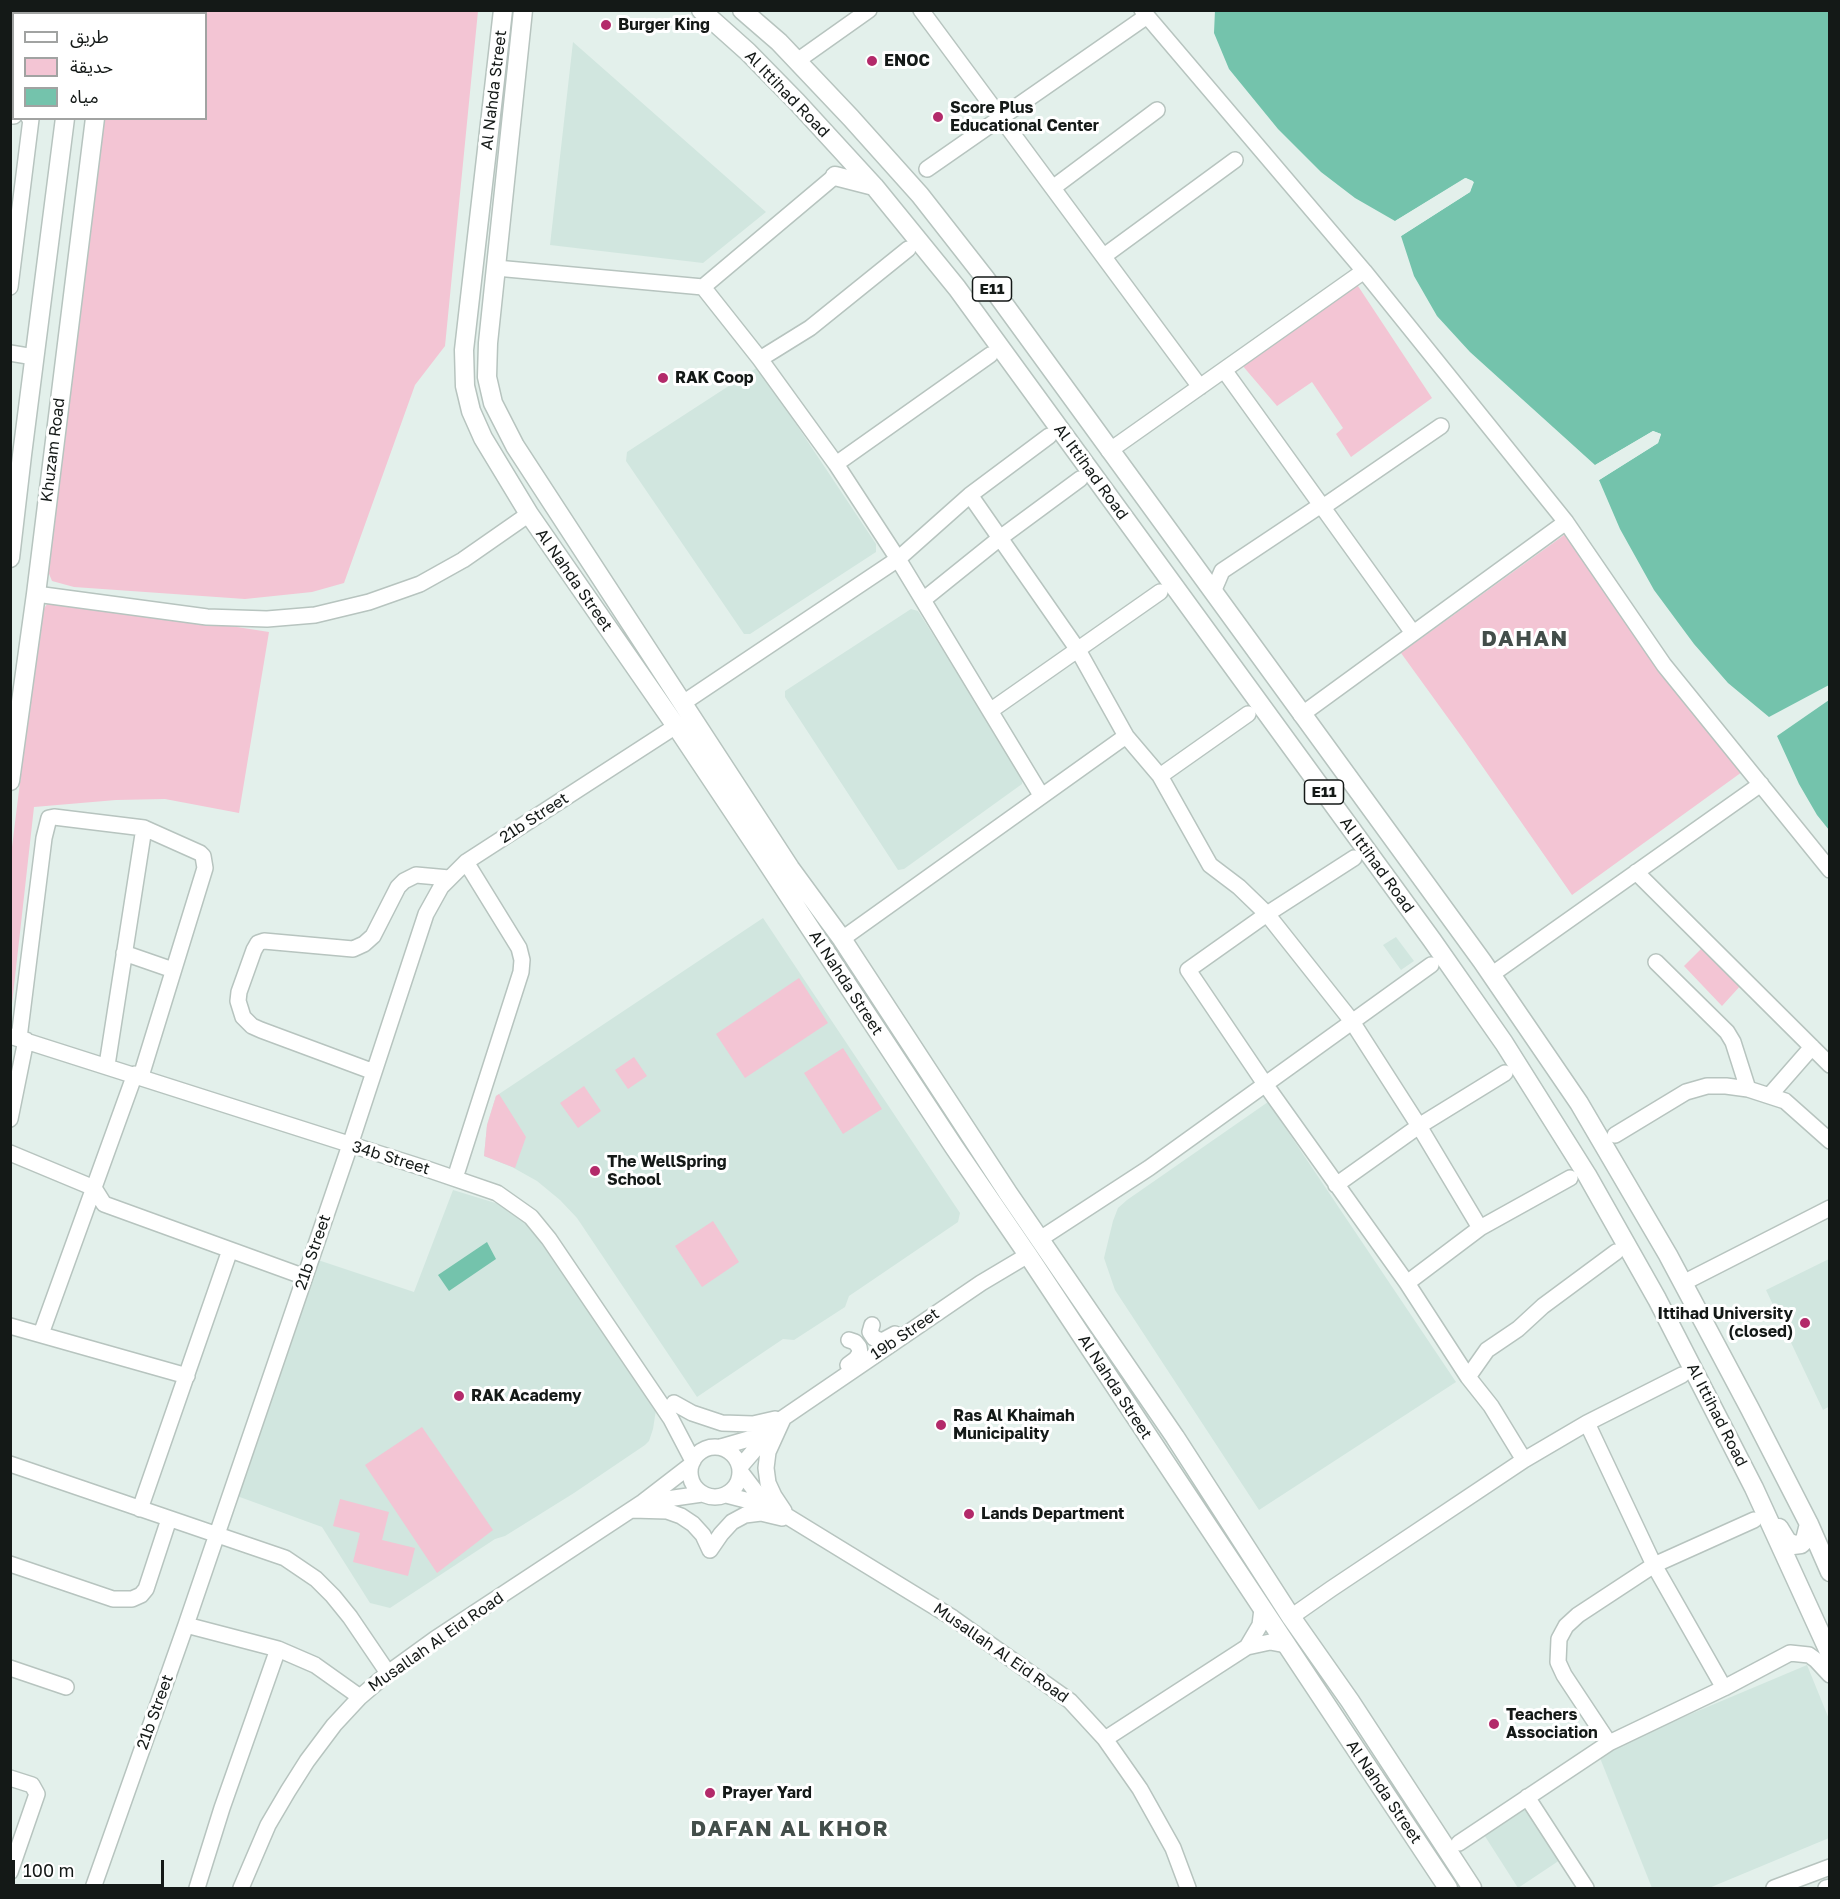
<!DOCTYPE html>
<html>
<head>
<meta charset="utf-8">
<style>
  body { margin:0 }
  #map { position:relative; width:1840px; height:1899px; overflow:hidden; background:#e3f0eb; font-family:"Golos Text","Noto Sans Arabic",sans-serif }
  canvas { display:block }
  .frame { position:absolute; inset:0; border:12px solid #141917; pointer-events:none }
  .legend { position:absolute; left:12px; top:12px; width:195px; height:108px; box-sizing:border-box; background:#fff; border:2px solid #a1a3a2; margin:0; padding:8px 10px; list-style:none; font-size:18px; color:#141917 }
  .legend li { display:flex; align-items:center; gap:12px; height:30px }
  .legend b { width:30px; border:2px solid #a1a3a2 }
  .scale { position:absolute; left:12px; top:1860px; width:152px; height:27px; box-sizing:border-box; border:3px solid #141917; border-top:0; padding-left:8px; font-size:18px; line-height:21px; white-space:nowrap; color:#141917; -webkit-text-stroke:4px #fff; paint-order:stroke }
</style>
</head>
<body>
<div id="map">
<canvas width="1840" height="1899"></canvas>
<div class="frame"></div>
<ul class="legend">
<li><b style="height:8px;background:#fff"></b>طريق</li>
<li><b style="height:16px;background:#f3c5d4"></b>حديقة</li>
<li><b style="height:16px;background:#74c3ac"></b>مياه</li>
</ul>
<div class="scale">100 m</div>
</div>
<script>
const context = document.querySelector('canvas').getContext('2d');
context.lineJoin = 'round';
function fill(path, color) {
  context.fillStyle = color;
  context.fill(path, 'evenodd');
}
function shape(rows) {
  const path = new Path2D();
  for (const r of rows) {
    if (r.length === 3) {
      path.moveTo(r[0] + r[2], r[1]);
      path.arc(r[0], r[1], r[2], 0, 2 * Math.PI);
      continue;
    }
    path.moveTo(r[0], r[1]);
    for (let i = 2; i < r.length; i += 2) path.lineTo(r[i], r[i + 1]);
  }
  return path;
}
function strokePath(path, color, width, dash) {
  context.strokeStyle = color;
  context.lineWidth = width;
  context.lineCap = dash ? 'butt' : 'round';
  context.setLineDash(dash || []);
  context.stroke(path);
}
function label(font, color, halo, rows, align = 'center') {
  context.font = font + ' "Golos Text",sans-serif';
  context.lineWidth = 6;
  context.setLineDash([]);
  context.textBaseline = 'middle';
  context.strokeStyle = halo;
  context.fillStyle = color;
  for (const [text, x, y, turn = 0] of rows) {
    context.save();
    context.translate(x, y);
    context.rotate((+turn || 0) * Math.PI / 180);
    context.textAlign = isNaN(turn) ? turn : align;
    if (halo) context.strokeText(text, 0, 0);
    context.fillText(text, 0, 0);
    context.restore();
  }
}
const built = shape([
  [573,42,766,212,703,263,550,245],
  [758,367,876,544,876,552,750,634,744,634,626,461,627,452],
  [911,609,918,611,1023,777,1022,784,904,869,898,870,785,697,785,691],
  [763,918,960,1213,958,1222,849,1296,845,1307,794,1340,783,1339,697,1397,577,1218,560,1200,537,1181,512,1167,484,1156,487,1125,496,1096],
  [1396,937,1414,961,1401,970,1383,945],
  [1268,1102,1456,1382,1259,1510,1115,1290,1104,1258,1113,1221,1118,1208,1127,1200],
  [453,1190,502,1205,529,1223,656,1410,653,1429,649,1441,645,1445,574,1493,505,1536,495,1539,390,1608,370,1603,322,1527,237,1496,318,1260,414,1292],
  [1829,1259,1830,1406,1823,1410,1766,1290],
  [1807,1665,1829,1719,1829,1838,1709,1888,1652,1888,1598,1753],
  [1523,1803,1560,1860,1518,1888,1481,1830]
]);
const green = shape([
  [117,11,478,11,445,346,415,385,344,583,312,592,245,599,74,587,52,581,47,569,103,119,206,118,206,14,117,13],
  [1356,283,1432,398,1351,457,1336,434,1343,428,1312,382,1277,406,1236,358],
  [1571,530,1742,772,1572,895,1464,740,1401,653],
  [58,599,269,632,239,813,165,799,116,800,34,807,11,1013,11,855,41,613,47,604],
  [1704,946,1742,984,1722,1006,1684,966],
  [799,978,828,1023,745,1078,716,1034],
  [843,1048,882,1109,843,1134,804,1073],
  [634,1057,647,1076,628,1089,615,1070],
  [584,1086,601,1111,578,1128,560,1103],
  [499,1094,526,1137,515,1168,484,1156,487,1125,496,1096],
  [713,1221,739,1262,702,1287,675,1246],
  [422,1427,493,1530,437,1573,365,1465],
  [340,1499,389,1512,382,1540,415,1548,408,1576,353,1562,360,1533,333,1526]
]);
const water = shape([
  [1215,10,1829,11,1829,685,1769,717,1728,683,1694,644,1654,590,1620,529,1599,480,1658,443,1661,434,1653,431,1595,465,1470,352,1437,316,1414,276,1401,236,1470,192,1473,181,1465,178,1395,221,1355,198,1321,172,1278,129,1229,69,1214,33],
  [1829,700,1829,830,1817,815,1799,784,1777,736],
  [487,1242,496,1259,449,1291,438,1275]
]);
const pier = shape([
  [1466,178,1474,182,1470,192,1398,238,1399,234,1467,190,1470,183,1466,182,1396,223,1392,223],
  [1653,431,1661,434,1658,443,1596,482,1597,478,1656,441,1657,436,1654,435,1596,468,1592,467]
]);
const minor = shape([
  [921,10,1200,387],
  [46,14,46,10],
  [1147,16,1364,271,1566,522,1664,665,1830,870],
  [797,61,869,10],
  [10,116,14,116],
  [927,169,1147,16,1142,10],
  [1054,187,1157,110],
  [1104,256,1235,160],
  [496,268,703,287,835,176],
  [10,287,31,119,29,118],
  [703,287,760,359,836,464,898,559,1041,795],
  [10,353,34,357],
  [760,359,810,328,908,249],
  [1224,370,1413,633],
  [1109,451,1364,271],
  [836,464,990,355],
  [970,495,1078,650,1126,736,1160,776,1210,865,1239,887,1267,914,1351,1020,1419,1126,1480,1228],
  [1323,507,1441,426],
  [1213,592,1222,571,1321,505],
  [36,594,207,617,267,619,315,615,369,602,420,584,463,560,529,514],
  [923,600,1000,538,1080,479],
  [683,703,898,559,970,495,1049,436],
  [990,711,1160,592],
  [1301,715,1566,522],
  [1160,776,1248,714],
  [1354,858,1267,914,1188,970,1265,1084,1407,1283,1468,1377,1491,1406,1524,1460],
  [1636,872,1830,1065],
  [842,939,1126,736],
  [124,953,173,970],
  [1656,962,1727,1032,1733,1042,1748,1089],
  [1491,975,1761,784],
  [10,1036,427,1169,497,1193,531,1217,549,1239,671,1419,693,1461],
  [19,1038,44,838,49,818,54,817,144,828,200,853,203,856,205,868,141,1076],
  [107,1065,144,828],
  [374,1072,261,1030,252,1026,243,1017,238,1001,239,992,254,950,258,943,264,941,353,949,364,944,373,936,398,887,404,881,416,875,449,878],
  [1770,1095,1812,1047],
  [10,1119,26,1040],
  [1615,1135,1686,1092,1707,1086,1726,1086,1748,1089,1785,1101,1830,1141],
  [10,1153,94,1188,104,1204,305,1277],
  [455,1178,521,972,522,960,519,948,466,862],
  [1336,1185,1419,1126,1505,1073],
  [1040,1239,1149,1168,1431,965],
  [1407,1283,1480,1228,1570,1178],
  [1683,1283,1830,1208],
  [872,1325,870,1332,874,1338,882,1341,895,1334],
  [10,1326,187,1376],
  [41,1334,135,1074],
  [848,1365,856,1359,860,1353,859,1347,855,1342,849,1340],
  [1468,1377,1487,1350,1518,1329,1543,1306,1616,1252],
  [674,1403,692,1413,722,1423,753,1424,775,1419],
  [783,1419,768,1452,766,1468,768,1483,774,1496,784,1511],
  [1587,1423,1654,1565,1724,1688],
  [715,1472,25],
  [721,1447,752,1438,767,1429,981,1283,1028,1255],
  [10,1464,285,1558,316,1579,333,1596,350,1617,388,1673],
  [740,1467,770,1432],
  [740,1471,759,1496,772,1507,953,1618,1070,1701,1105,1739,1140,1789,1173,1848,1188,1888],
  [726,1495,769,1506],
  [646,1502,702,1494],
  [140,1509,230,1250],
  [632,1510,667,1511,681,1516,693,1524,703,1535,710,1550],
  [710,1550,721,1534,732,1522,745,1515,761,1513,782,1518],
  [10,1564,113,1599,132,1599,141,1595,146,1589,169,1519],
  [1291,1617,1331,1589,1524,1460,1587,1423,1682,1375],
  [186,1625,278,1649,315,1665,360,1697],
  [1247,1647,1260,1625,1262,1609],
  [10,1668,66,1687],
  [1105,1739,1247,1647,1270,1642,1286,1645],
  [1609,1743,1564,1675,1558,1662,1559,1639,1566,1626,1578,1615,1654,1565,1754,1520],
  [10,1778,32,1785,37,1794,10,1872],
  [1527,1797,1586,1888],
  [1459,1843,1609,1743,1724,1688,1790,1653,1809,1655,1816,1660,1830,1675],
  [93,1888,186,1625,350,1145,426,914,441,887,466,862,676,726],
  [197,1888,222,1808,278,1649],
  [241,1888,268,1825,288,1791,307,1761,334,1725,360,1697,388,1673,435,1639,643,1502,691,1465],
  [1774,1888,1830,1867],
  [1826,1888,1830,1887]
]);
const major = shape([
  [503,10,464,350,465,386,471,411,483,438,529,514,676,726,764,858,954,1147,1028,1255,1448,1888],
  [523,10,488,343,487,377,493,403,515,446,790,868,842,939,1008,1193,1175,1437,1291,1617,1350,1701,1472,1888],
  [701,10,748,52,797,102,874,186,957,288,1432,940,1504,1043,1587,1175,1657,1299,1754,1488,1830,1654],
  [742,10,779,42,851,118,920,195,985,278,1482,961,1579,1103,1668,1255,1750,1409,1809,1524,1830,1572],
  [79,14,79,10],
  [108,14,109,10],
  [835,176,874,186],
  [10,558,22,455,65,118],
  [10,781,36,594,95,118],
  [1779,1528,1787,1541,1793,1545,1801,1544,1805,1540,1809,1524]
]);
const markers = [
  [606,25,6,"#b32a6a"],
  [872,61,6,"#b32a6a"],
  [938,117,6,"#b32a6a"],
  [663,378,6,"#b32a6a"],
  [595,1171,6,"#b32a6a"],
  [1805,1323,6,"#b32a6a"],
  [459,1396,6,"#b32a6a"],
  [941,1425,6,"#b32a6a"],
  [969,1514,6,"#b32a6a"],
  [1494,1724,6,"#b32a6a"],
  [710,1793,6,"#b32a6a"]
];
const shields = [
  [992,289,39],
  [1324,792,39]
];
const shieldNames = [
  ["E11",992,289],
  ["E11",1324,792]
];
const poiNames = [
  ["Burger King",618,25],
  ["ENOC",884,61],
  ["Score Plus",950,108],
  ["Educational Center",950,126],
  ["RAK Coop",675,378],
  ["The WellSpring",607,1162],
  ["School",607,1180],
  ["Ittihad University",1793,1314,"right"],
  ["(closed)",1793,1332,"right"],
  ["RAK Academy",471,1396],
  ["Ras Al Khaimah",953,1416],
  ["Municipality",953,1434],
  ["Lands Department",981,1514],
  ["Teachers",1506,1715],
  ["Association",1506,1733],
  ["Prayer Yard",722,1793]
];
const streetNames = [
  ["Al Nahda Street",494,90,-83],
  ["Al Ittihad Road",787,94,46],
  ["Khuzam Road",53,450,-83],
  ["Al Ittihad Road",1091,472,54],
  ["Al Nahda Street",574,580,55],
  ["21b Street",534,818,-33],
  ["Al Ittihad Road",1377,865,54],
  ["Al Nahda Street",846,983,57],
  ["34b Street",391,1158,17],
  ["21b Street",313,1252,-71],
  ["19b Street",905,1334,-34],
  ["Al Nahda Street",1115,1387,57],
  ["Al Ittihad Road",1717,1415,63],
  ["Musallah Al Eid Road",436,1642,-35],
  ["Musallah Al Eid Road",1001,1653,35],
  ["21b Street",155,1712,-70],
  ["Al Nahda Street",1384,1792,56]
];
const districtNames = [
  ["DAHAN",1525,639],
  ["DAFAN AL KHOR",790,1829]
];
fill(built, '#d1e6df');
fill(green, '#f3c5d4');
fill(water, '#74c3ac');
fill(pier, '#e3f0eb');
strokePath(minor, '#b7c4bf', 18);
strokePath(major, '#b7c4bf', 21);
strokePath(minor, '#fff', 15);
strokePath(major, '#fff', 18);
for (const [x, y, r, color] of markers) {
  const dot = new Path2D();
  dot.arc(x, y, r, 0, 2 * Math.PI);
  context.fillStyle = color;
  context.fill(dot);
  strokePath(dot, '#fff', 2);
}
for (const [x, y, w] of shields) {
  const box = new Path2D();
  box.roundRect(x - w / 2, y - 12, w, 24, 4.5);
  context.fillStyle = '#fff';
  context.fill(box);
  strokePath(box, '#141917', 1.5);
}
label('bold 15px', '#141917', null, shieldNames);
label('bold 16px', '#141917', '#fff', poiNames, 'left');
label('16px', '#141917', '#fff', streetNames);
context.letterSpacing = '1.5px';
label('bold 22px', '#434e4a', '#fff', districtNames);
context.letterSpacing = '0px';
</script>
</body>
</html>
